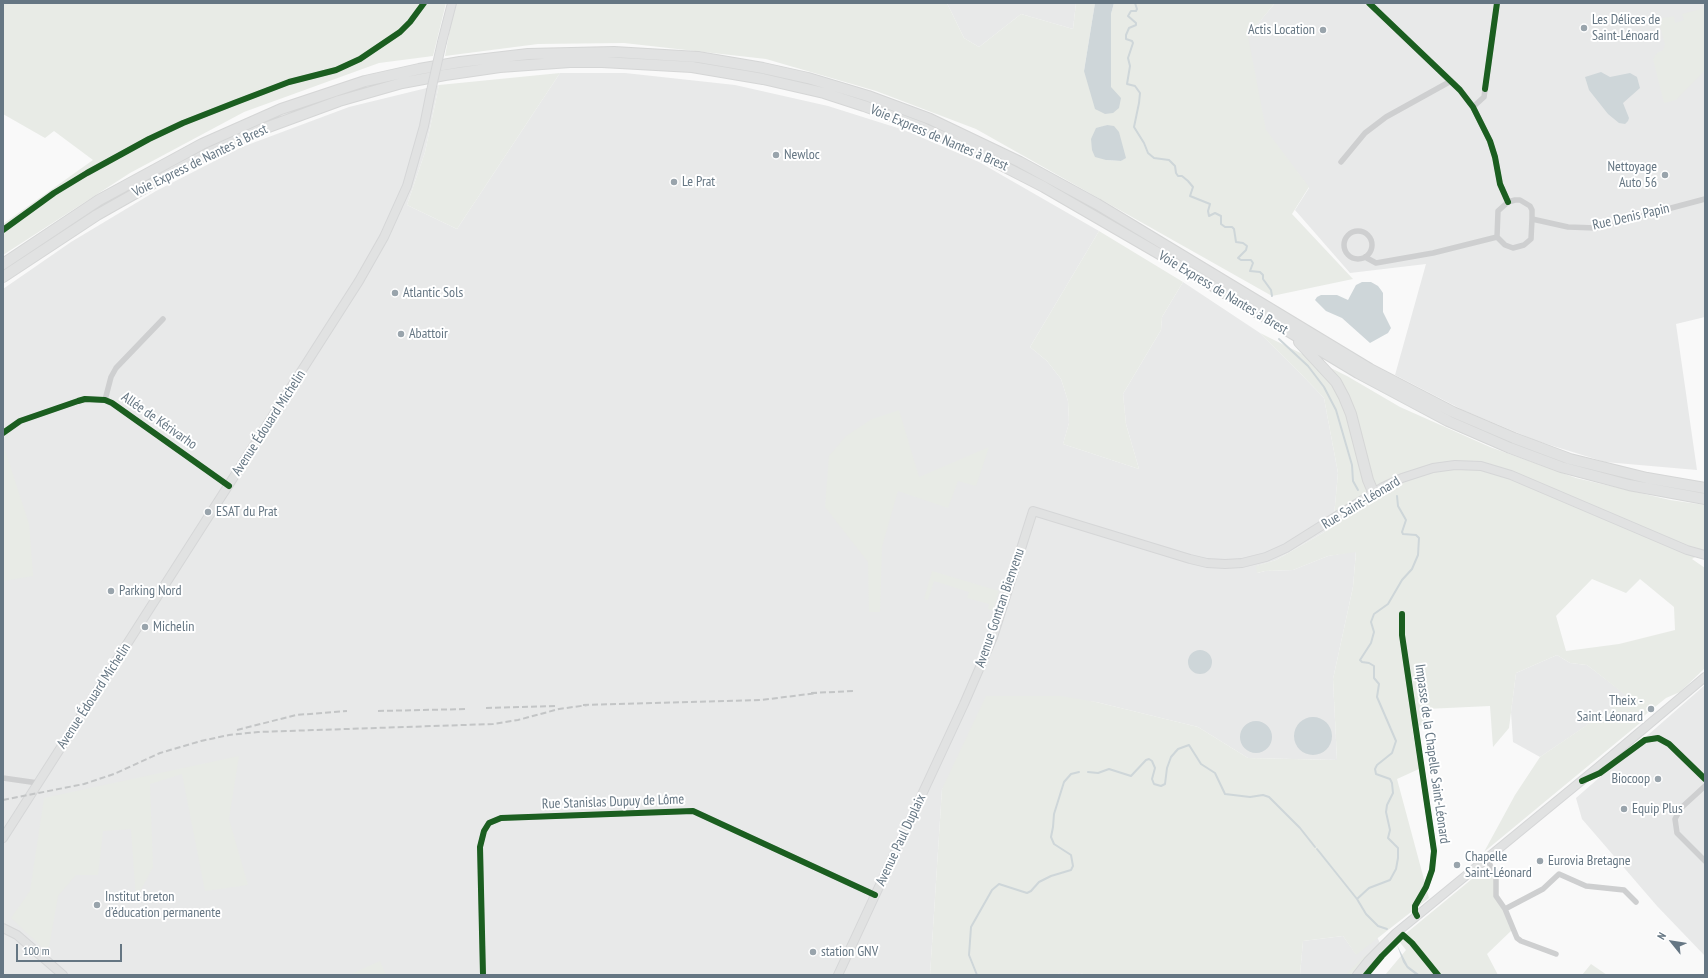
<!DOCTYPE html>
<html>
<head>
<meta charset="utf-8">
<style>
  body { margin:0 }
  #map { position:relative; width:1708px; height:978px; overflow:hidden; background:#f9f9f9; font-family:"PT Sans Narrow",sans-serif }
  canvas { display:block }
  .frame { position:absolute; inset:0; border:4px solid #657683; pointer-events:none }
  .north { position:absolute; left:1652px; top:922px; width:40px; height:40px; -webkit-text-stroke:3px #fff; paint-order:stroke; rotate:300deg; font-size:11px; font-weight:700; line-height:16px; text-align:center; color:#657683 }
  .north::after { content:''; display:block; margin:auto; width:14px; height:18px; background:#657683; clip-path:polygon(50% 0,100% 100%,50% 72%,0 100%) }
  .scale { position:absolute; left:16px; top:944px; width:106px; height:18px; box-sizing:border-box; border:2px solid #657683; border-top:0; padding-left:5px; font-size:12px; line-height:14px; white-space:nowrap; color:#657683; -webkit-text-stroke:3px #fff; paint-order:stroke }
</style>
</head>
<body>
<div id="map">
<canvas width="1708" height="978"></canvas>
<div class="frame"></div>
<div class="north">N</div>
<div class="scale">100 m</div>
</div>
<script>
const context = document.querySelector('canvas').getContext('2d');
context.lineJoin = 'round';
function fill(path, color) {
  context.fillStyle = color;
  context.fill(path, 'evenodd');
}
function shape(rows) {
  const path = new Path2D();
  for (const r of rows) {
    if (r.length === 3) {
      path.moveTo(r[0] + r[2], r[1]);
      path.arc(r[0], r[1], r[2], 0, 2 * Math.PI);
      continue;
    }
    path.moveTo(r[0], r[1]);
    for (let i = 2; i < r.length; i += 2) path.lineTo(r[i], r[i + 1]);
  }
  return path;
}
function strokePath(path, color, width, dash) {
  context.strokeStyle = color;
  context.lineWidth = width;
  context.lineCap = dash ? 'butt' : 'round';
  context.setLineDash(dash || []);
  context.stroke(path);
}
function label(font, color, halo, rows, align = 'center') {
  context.font = font + ' "PT Sans Narrow",sans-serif';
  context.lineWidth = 4;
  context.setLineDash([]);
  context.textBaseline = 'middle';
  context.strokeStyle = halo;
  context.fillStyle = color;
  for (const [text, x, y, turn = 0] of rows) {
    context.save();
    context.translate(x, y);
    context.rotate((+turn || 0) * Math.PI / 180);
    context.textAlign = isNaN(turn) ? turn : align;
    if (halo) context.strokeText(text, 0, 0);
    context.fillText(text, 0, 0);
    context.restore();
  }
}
const built = shape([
  [947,3,1076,3,1073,29,1021,14,979,47,964,38],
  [1275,3,1705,3,1705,317,1676,324,1697,470,1605,462,1537,441,1463,410,1395,375,1426,264,1350,273,1295,210,1309,188,1262,126,1246,38],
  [560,73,625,73,735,85,828,106,904,130,979,162,1099,231,1030,347,1047,361,1061,379,1068,401,1069,423,1063,444,1139,469,1126,424,1123,394,1161,330,1162,317,1183,282,1260,333,1300,373,1324,398,1338,473,1333,527,1276,560,1257,566,1257,573,1265,571,1293,570,1328,556,1356,551,1353,587,1333,679,1337,760,1248,758,1198,727,1096,702,1025,696,942,789,930,975,3,975,3,289,71,242,156,191,242,147,349,107,439,85,425,152,407,205,457,229],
  [1557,655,1570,663,1587,665,1629,697,1540,757,1513,742,1511,712,1516,673],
  [1705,685,1705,956,1657,906,1582,819,1576,798],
  [1343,936,1356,954,1377,937,1383,949,1360,975,1300,975,1303,941],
  [1062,969,1089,975,1057,975]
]);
const green = shape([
  [3,3,446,3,433,56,379,63,244,112,130,173,3,255,3,224,93,160,54,131,45,138,3,114],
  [456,3,947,3,964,38,979,47,1021,14,1073,29,1076,3,1095,3,1084,71,1111,87,1111,14,1114,3,1275,3,1248,36,1266,130,1309,187,1292,214,1353,279,1272,296,976,129,876,91,766,59,624,43,538,44,445,56,452,17],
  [1107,125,1125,158,1121,161,1106,160,1099,128],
  [1705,8,1705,70,1676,100,1664,103,1653,59,1657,53,1663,50,1665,45,1658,19,1674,16,1675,23,1684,20,1682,14],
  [560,73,457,229,407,205,425,152,439,85],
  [1099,231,1183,282,1162,317,1161,330,1123,394,1126,424,1139,469,1063,444,1069,423,1068,401,1061,379,1047,361,1030,347],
  [1260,333,1347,376,1400,407,1490,447,1576,478,1670,500,1705,505,1705,551,1692,559,1705,568,1705,668,1680,692,1666,698,1645,715,1640,723,1484,852,1515,795,1540,757,1628,697,1587,665,1570,663,1557,655,1516,673,1509,728,1493,747,1490,706,1426,709,1427,725,1412,726,1419,769,1397,779,1429,898,1356,955,1343,936,1303,941,1300,975,1089,975,1062,970,1057,975,930,975,942,789,986,696,1061,696,1096,702,1198,727,1248,758,1337,760,1333,679,1353,587,1356,552,1328,556,1293,570,1265,571,1257,573,1256,566,1276,560,1333,527,1338,473,1324,398,1300,373],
  [1592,579,1626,593,1640,579,1674,607,1675,630,1619,644,1566,651,1556,616],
  [899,410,919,477,989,447,976,486,958,481,948,508,898,491,882,547,880,612,869,612,868,562,825,507,829,456,846,436,872,419],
  [5,450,29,524,33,576,3,581,3,452],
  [932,571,999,591,993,611,988,609,989,604,967,598,969,592,934,581,928,600,924,599],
  [239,756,229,819,248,885,205,891,182,774,150,784,153,867,136,899,131,829,103,831,98,875,76,875,58,896,48,953,11,918,30,891,44,798],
  [1490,864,1496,872,1496,896,1513,929,1487,954,1498,975,1385,975,1406,950,1398,940],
  [1368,953,1352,975,1346,975,1351,969],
  [380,961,386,975,349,975],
  [1591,964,1607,975,1582,975]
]);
const water = shape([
  [1095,3,1114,3,1111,14,1111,87,1121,98,1119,108,1113,113,1105,114,1095,109,1084,71],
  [1601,72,1610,77,1630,73,1637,77,1640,88,1623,103,1629,118,1628,121,1625,124,1619,123,1608,114,1589,90,1585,77],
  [1107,125,1114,126,1119,132,1126,158,1121,161,1106,160,1095,157,1092,150,1091,139,1096,128],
  [1362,282,1371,282,1378,286,1381,290,1383,293,1383,312,1391,328,1388,333,1370,343,1342,318,1326,311,1315,300,1317,297,1321,295,1337,295,1348,300,1356,285],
  [1200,662,12],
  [1313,736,19],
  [1256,737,16],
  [1397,945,1408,966,1420,975,1416,975,1407,968,1403,962]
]);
const stream = shape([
  [1135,3,1137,9,1136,11,1131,11,1128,16,1136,23,1136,25,1129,28,1126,35,1126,39,1132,41,1133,43,1128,58,1130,66,1127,84,1135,86,1140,93,1139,103,1134,127,1144,143,1148,153,1154,158,1169,160,1175,166,1176,173,1178,176,1182,176,1188,181,1193,187,1190,196,1210,204,1208,211,1209,216,1215,213,1221,216,1221,224,1225,227,1232,227,1234,229,1236,242,1243,243,1247,246,1246,250,1238,258,1241,260,1251,260,1253,263,1250,271,1260,272,1263,275,1263,279,1271,290,1272,296],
  [1279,339,1308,366,1324,387,1336,410,1352,465,1353,481,1358,490],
  [1088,772,1098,773,1109,769,1131,776,1146,760,1149,759,1152,761,1155,768,1152,779,1154,784,1161,786,1165,784,1167,768,1171,757,1178,749,1189,745,1201,764,1215,773,1225,794,1250,797,1263,795,1269,797,1300,828,1315,847],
  [1317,849,1357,899,1366,914,1378,926,1387,929],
  [1357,899,1369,888,1390,880,1396,869,1398,858,1398,848,1388,838,1390,830,1386,812,1387,805,1393,793,1392,783,1390,779,1376,774,1375,769,1377,765,1392,753,1396,741,1377,697,1379,684,1374,678,1374,666,1369,663,1362,662,1360,660,1371,643,1374,632,1371,622,1374,614,1388,604,1402,580,1412,569,1418,555,1419,538,1416,535,1403,534,1402,532,1406,520,1398,506,1397,496],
  [977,975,969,955,971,927,992,890,999,884,1027,893,1031,891,1039,882,1051,876,1071,870,1073,866,1071,855,1054,844,1051,837,1053,827,1054,814,1064,782,1071,774,1079,772]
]);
const street = shape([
  [1369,3,1460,90,1473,107,1490,141,1495,157,1500,184,1508,202],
  [1473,107,1484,97,1497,3],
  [1341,162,1365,133,1386,117,1451,81],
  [1515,200,1520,200,1530,206,1532,210,1532,219,1531,239,1524,245,1513,248,1505,245,1497,237,1498,211,1508,202,1515,200],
  [1532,219,1568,227,1596,228,1705,199],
  [3,230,54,193,87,173,149,139,183,123,234,103,289,82,336,70,360,59,400,32,410,22,424,3],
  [1358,245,14],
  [1365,257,1376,263,1433,253,1497,237],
  [105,400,111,377,116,368,163,319],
  [3,433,20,421,78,401,85,399,105,400,112,403,229,486],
  [1402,614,1402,635,1434,851,1432,870,1426,887,1415,906,1415,912,1417,916],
  [3,778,38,783],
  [1587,779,1600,773,1645,740,1658,738,1669,744,1705,779],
  [1705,786,1681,808,1675,819,1677,833,1705,861],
  [1487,858,1491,867,1496,872,1496,896,1505,909,1517,938,1521,941,1556,954],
  [1505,909,1543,889,1559,874,1586,886,1624,890,1636,902],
  [483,975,480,847,484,831,489,823,501,818,693,811,875,895]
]);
const secondary = shape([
  [442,42,452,3],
  [3,838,359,281,384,237,407,186,424,126,431,91],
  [3,928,17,935,63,975],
  [838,975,964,704,993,637,1033,511,1190,559,1207,563,1225,564,1242,563,1266,557,1286,548,1383,487,1402,478,1433,468,1455,465,1481,466,1511,475,1687,550,1705,555],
  [1357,975,1368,961,1396,933,1597,768,1705,677]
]);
const highway = shape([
  [3,264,99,200,202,144,281,109,365,81,419,69,460,62,528,54,614,52,698,57,763,68,808,78,868,96,930,119,1020,162,1097,204,1370,369,1453,412,1514,438,1570,459,1647,478,1705,488],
  [3,277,97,215,173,172,211,152,260,130,339,101,402,83,445,75,500,67,570,62,602,62,692,67,763,79,824,93,864,106,923,128,964,146,1044,187,1163,256,1358,373,1448,421,1510,448,1561,467,1629,485,1705,499],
  [1299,342,1336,382,1344,397,1351,414,1368,480,1374,494]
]);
const rail = shape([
  [811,693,855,691],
  [583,705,761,700,817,693],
  [486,708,555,706],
  [378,711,468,709],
  [237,730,296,715,347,711],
  [3,800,84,784,114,774,160,753,201,741,229,735,258,732,493,724,518,720,559,709,588,705]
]);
const secondaryBridge = shape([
  [431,91,442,42]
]);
const cycleway = shape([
  [1369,3,1460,90,1473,107,1490,141,1495,157,1500,184,1508,202],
  [1485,89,1497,3],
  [3,230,54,193,87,173,149,139,183,123,234,103,289,82,336,70,360,59,400,32,410,22,424,3],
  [3,433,20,421,78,401,85,399,105,400,112,403,229,486],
  [1402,614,1402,635,1434,851,1432,870,1426,887,1415,906,1415,912,1417,916],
  [1582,781,1600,773,1645,740,1658,738,1669,744,1705,779],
  [483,975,480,847,484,831,489,823,501,818,693,811,875,895],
  [1366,975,1382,956,1403,935,1412,943,1438,975]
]);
const markers = [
  [1584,28,4,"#99a4ac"],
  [1323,30,4,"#99a4ac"],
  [776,155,4,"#99a4ac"],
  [1665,175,4,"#99a4ac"],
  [674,182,4,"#99a4ac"],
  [395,293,4,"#99a4ac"],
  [401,334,4,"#99a4ac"],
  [208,512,4,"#99a4ac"],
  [111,591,4,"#99a4ac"],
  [145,627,4,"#99a4ac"],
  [1651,709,4,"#99a4ac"],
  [1658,779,4,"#99a4ac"],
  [1624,809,4,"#99a4ac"],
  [1540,861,4,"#99a4ac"],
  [1457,865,4,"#99a4ac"],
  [97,905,4,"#99a4ac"],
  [813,952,4,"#99a4ac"]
];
const poiNames = [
  ["Les Délices de",1592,20],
  ["Saint-Lénoard",1592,36],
  ["Actis Location",1315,30,"right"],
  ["Newloc",784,155],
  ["Nettoyage",1657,167,"right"],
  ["Auto 56",1657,183,"right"],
  ["Le Prat",682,182],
  ["Atlantic Sols",403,293],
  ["Abattoir",409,334],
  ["ESAT du Prat",216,512],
  ["Parking Nord",119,591],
  ["Michelin",153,627],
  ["Theix -",1643,701,"right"],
  ["Saint Léonard",1643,717,"right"],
  ["Biocoop",1650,779,"right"],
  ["Equip Plus",1632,809],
  ["Chapelle",1465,857],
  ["Saint-Léonard",1465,873],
  ["Eurovia Bretagne",1548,861],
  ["Institut breton",105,897],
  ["d’éducation permanente",105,913],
  ["station GNV",821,952]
];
const streetNames = [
  ["Voie Express de Nantes à Brest",939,138,23],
  ["Voie Express de Nantes à Brest",200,161,-26],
  ["Rue Denis Papin",1631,217,-13],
  ["Voie Express de Nantes à Brest",1223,293,31],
  ["Allée de Kérivarho",159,421,35],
  ["Avenue Édouard Michelin",269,423,-57],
  ["Rue Saint-Léonard",1361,503,-31],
  ["Avenue Gontran Bienvenu",1000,608,-71],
  ["Avenue Édouard Michelin",94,696,-57],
  ["Impasse de la Chapelle Saint-Léonard",1432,754,82],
  ["Rue Stanislas Dupuy de Lôme",613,802,-2],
  ["Avenue Paul Duplaix",901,840,-65]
];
fill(built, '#e8e9e9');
fill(green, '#e8ebe6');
fill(water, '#ced6d9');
strokePath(stream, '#ced6d9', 2);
strokePath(secondary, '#d5d6d7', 10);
strokePath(highway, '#d5d6d6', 12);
strokePath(street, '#cecfd0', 5.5);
strokePath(secondary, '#e1e2e2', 8);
strokePath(highway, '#e1e2e2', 10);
strokePath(rail, '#c3c5c6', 2, [6, 3]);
strokePath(secondaryBridge, '#d5d6d7', 10, []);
strokePath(secondaryBridge, '#e1e2e2', 8);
strokePath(cycleway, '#1b5e20', 6);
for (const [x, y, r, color] of markers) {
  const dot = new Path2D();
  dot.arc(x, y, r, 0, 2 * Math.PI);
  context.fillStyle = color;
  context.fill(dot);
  strokePath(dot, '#fff', 1.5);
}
label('14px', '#657683', '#fff', poiNames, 'left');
label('14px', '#657683', '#fff', streetNames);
</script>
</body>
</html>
